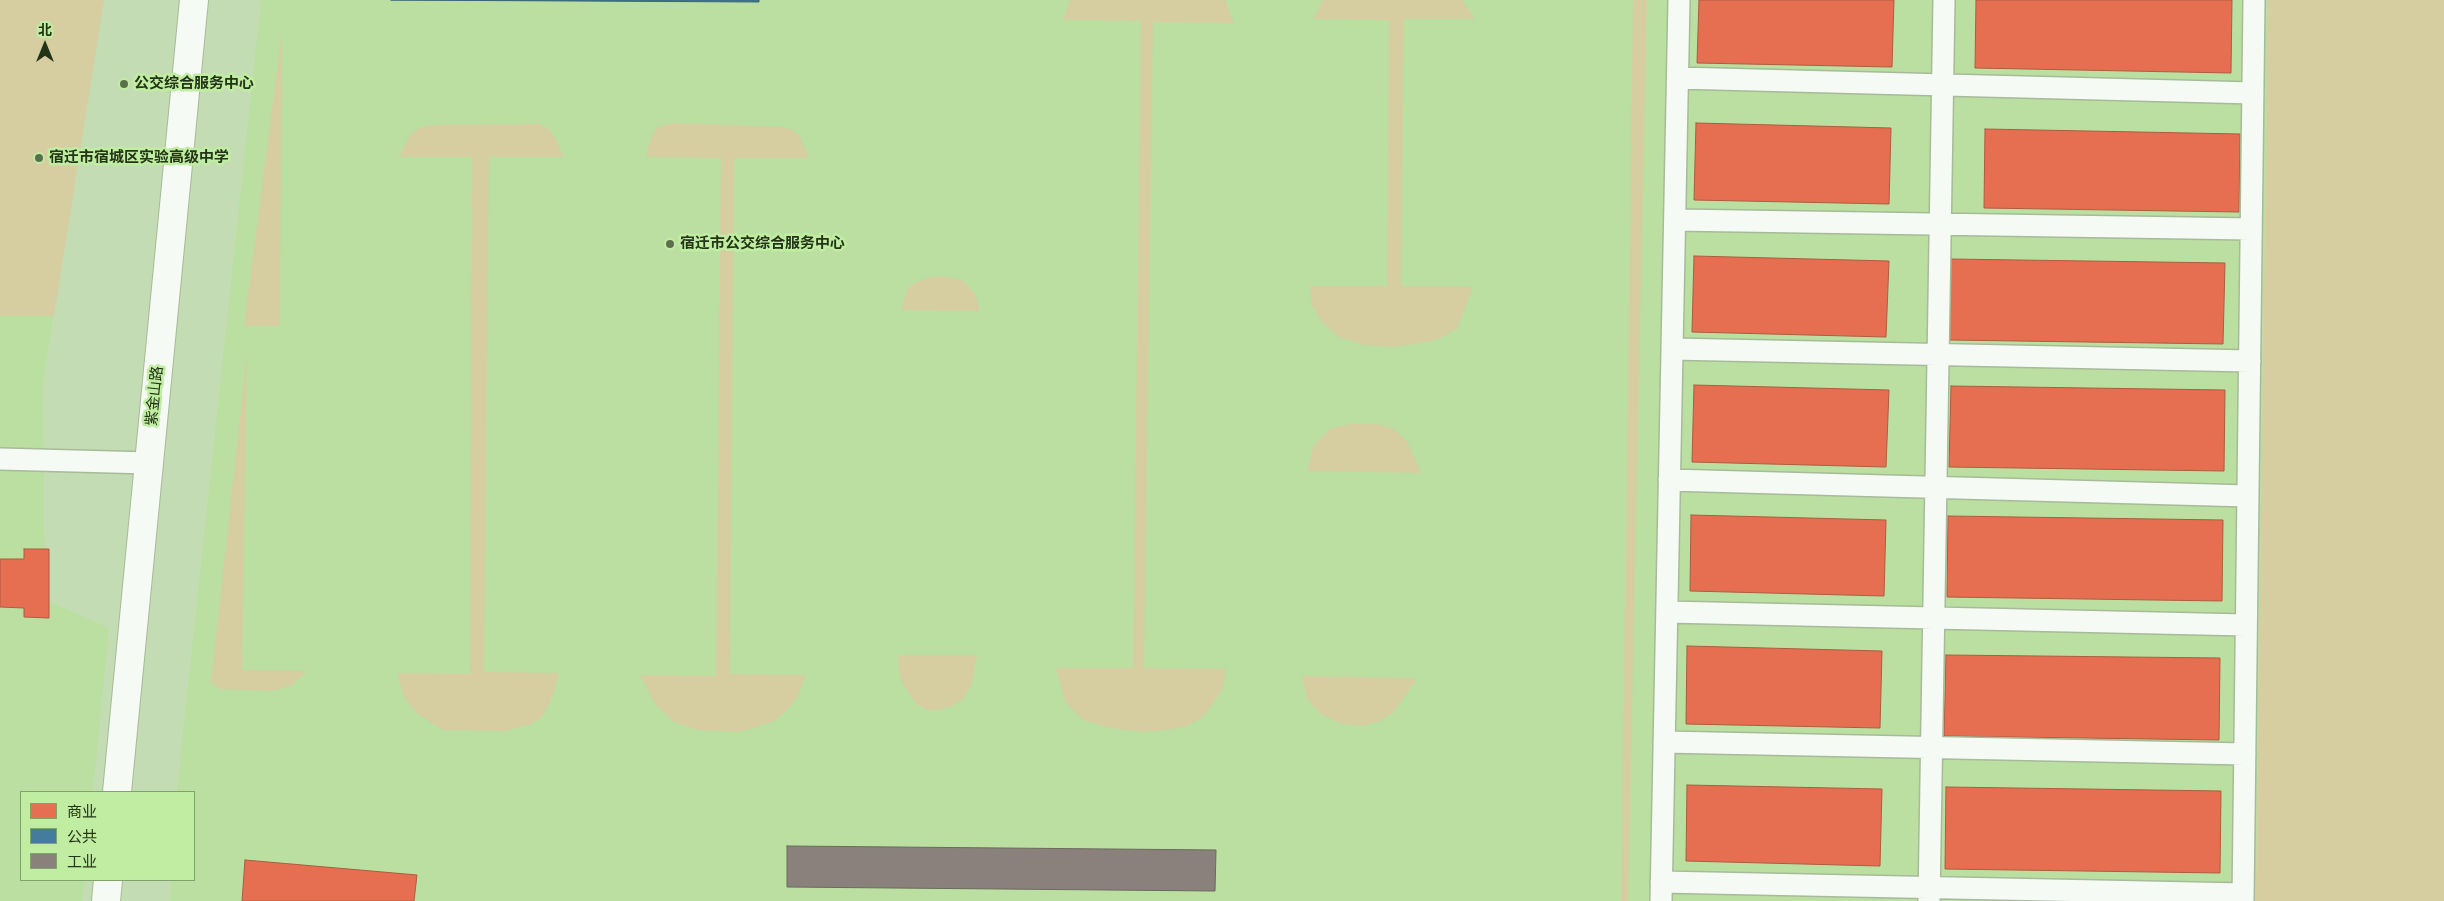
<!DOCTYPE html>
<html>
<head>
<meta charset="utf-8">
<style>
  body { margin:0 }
  #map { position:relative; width:2444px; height:901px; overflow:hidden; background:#c4dcb3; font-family:Arial,"Noto Sans SC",sans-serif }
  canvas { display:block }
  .legend { position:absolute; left:20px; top:791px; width:175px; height:90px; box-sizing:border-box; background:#c0eda2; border:1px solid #81a36a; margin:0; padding:6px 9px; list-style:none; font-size:15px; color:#233417 }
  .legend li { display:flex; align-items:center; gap:10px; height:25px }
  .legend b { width:25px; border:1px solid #81a36a }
  .north { position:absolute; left:20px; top:20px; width:50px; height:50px; -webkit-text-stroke:4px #c0eda2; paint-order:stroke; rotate:0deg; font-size:14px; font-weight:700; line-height:20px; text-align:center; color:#233417 }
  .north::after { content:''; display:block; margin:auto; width:18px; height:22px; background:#233417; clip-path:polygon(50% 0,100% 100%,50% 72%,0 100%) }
</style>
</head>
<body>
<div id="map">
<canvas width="2444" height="901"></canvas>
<ul class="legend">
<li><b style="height:14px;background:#e76f51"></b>商业</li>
<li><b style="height:14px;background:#457b9d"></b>公共</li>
<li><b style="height:14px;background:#8a817c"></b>工业</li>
</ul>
<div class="north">北</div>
</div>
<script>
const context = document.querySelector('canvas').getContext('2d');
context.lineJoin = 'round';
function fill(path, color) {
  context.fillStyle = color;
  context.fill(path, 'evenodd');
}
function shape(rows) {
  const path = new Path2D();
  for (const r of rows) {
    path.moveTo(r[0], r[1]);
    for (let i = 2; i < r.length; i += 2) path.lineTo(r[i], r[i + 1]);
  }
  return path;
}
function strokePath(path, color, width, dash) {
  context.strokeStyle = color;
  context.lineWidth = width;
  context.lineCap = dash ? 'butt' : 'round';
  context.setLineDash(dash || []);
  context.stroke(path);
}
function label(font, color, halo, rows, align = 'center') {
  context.font = font + ' Arial,"Noto Sans SC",sans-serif';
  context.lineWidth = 5;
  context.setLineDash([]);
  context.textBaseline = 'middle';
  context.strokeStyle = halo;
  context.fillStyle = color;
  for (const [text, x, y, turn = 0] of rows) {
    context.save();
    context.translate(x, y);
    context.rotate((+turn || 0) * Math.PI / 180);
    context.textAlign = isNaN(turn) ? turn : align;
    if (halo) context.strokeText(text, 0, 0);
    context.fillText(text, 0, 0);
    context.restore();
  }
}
const built = shape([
  [0,0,104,0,43,381,44,526,48,601,109,628,93,792,21,792,21,880,84,880,82,901,0,901],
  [261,0,2268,0,2256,901,170,901,171,880,194,880,194,792,177,792,177,789]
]);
const green = shape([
  [0,0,104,0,54,316,0,316],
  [1070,0,1225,0,1234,23,1153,22,1144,668,1226,669,1223,689,1204,716,1187,726,1166,730,1142,732,1110,728,1083,720,1065,701,1056,668,1133,668,1141,21,1063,20],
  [1323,0,1462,0,1475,19,1404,19,1401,286,1473,287,1457,329,1436,340,1395,347,1364,345,1339,337,1321,321,1312,305,1310,286,1387,286,1389,20,1313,19],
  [1633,0,1647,0,1628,901,1621,901],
  [2268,0,2444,0,2444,901,2256,901],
  [282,31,280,326,244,326],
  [671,123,782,127,793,130,800,137,809,158,734,158,730,674,806,675,796,699,785,712,774,721,741,732,697,730,674,722,655,704,640,675,716,676,721,158,646,157,651,137,656,128],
  [539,124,550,130,557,141,563,157,489,157,484,672,559,673,552,698,542,717,531,724,505,731,443,730,415,712,404,697,397,673,470,674,472,157,399,157,411,133,422,127,436,125],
  [931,277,949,277,963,281,974,292,980,311,901,310,907,289,917,282],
  [247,355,242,670,307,671,292,685,272,691,220,689,211,683],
  [1350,424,1378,424,1395,430,1407,441,1421,473,1307,471,1314,445,1330,429],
  [898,655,977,655,971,686,963,699,952,706,940,710,928,710,916,704,900,679],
  [1302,676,1417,678,1394,712,1380,721,1363,726,1342,724,1321,714,1307,699]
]);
const shops = shape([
  [1699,0,1894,0,1892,67,1697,63,1699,0],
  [1976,0,2232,0,2231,73,1975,68,1976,0],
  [1696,123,1891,128,1889,204,1694,200,1696,123],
  [1985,129,2240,134,2239,212,1984,208,1985,129],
  [1694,256,1889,261,1886,337,1692,332,1694,256],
  [1950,259,2225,263,2223,344,1949,340,1950,259],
  [1694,385,1889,390,1886,467,1692,462,1694,385],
  [1951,386,2225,390,2224,471,1949,467,1951,386],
  [1691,515,1886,520,1884,596,1690,591,1691,515],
  [1948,516,2223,520,2222,601,1947,597,1948,516],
  [24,549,49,549,49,618,24,617,24,608,0,607,0,559,24,559,24,549],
  [1687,646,1882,651,1880,728,1686,724,1687,646],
  [1946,655,2220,658,2219,740,1944,736,1946,655],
  [1687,785,1882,789,1880,866,1686,861,1687,785],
  [1946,787,2221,791,2220,873,1945,869,1946,787],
  [245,860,417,875,414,901,242,901,245,860]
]);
const public = shape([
  [391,0,759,0,759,2,391,0]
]);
const industry = shape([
  [787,846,1216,850,1215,891,787,887,787,846]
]);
const lane = shape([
  [1678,78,2253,93],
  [1675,220,2251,229],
  [1672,349,2250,361],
  [0,459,149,463],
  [1669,480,2248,496],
  [1667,612,2246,625],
  [1664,742,2245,754],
  [1661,882,2243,894],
  [1661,901,1679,0],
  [1929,901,1944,0],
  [2243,901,2254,0]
]);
const secondary = shape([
  [117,792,194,0],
  [106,901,108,880]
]);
const markers = [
  [124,84,5,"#5b6f4e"],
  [39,158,5,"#5b6f4e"],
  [670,244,5,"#5b6f4e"]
];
const poiNames = [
  ["公交综合服务中心",134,84],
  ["宿迁市宿城区实验高级中学",49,158],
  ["宿迁市公交综合服务中心",680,244]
];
const streetNames = [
  ["紫金山路",155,396,-84]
];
fill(built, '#badfa0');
fill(green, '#d6cda1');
fill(shops, '#e76f51');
strokePath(shops, '#ac5d40', 1);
fill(public, '#457b9d');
strokePath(public, '#3b6675', 1);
fill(industry, '#8a817c');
strokePath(industry, '#6b6a5e', 1);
strokePath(lane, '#a7ba99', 24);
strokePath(secondary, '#a7ba99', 30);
strokePath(lane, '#f6faf4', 21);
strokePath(secondary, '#f6faf4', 28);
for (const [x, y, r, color] of markers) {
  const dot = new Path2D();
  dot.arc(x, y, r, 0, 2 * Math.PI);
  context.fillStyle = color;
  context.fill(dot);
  strokePath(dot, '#c0eda2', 2);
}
label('bold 15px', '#233417', '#c0eda2', poiNames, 'left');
label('15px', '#233417', '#c0eda2', streetNames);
</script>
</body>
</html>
